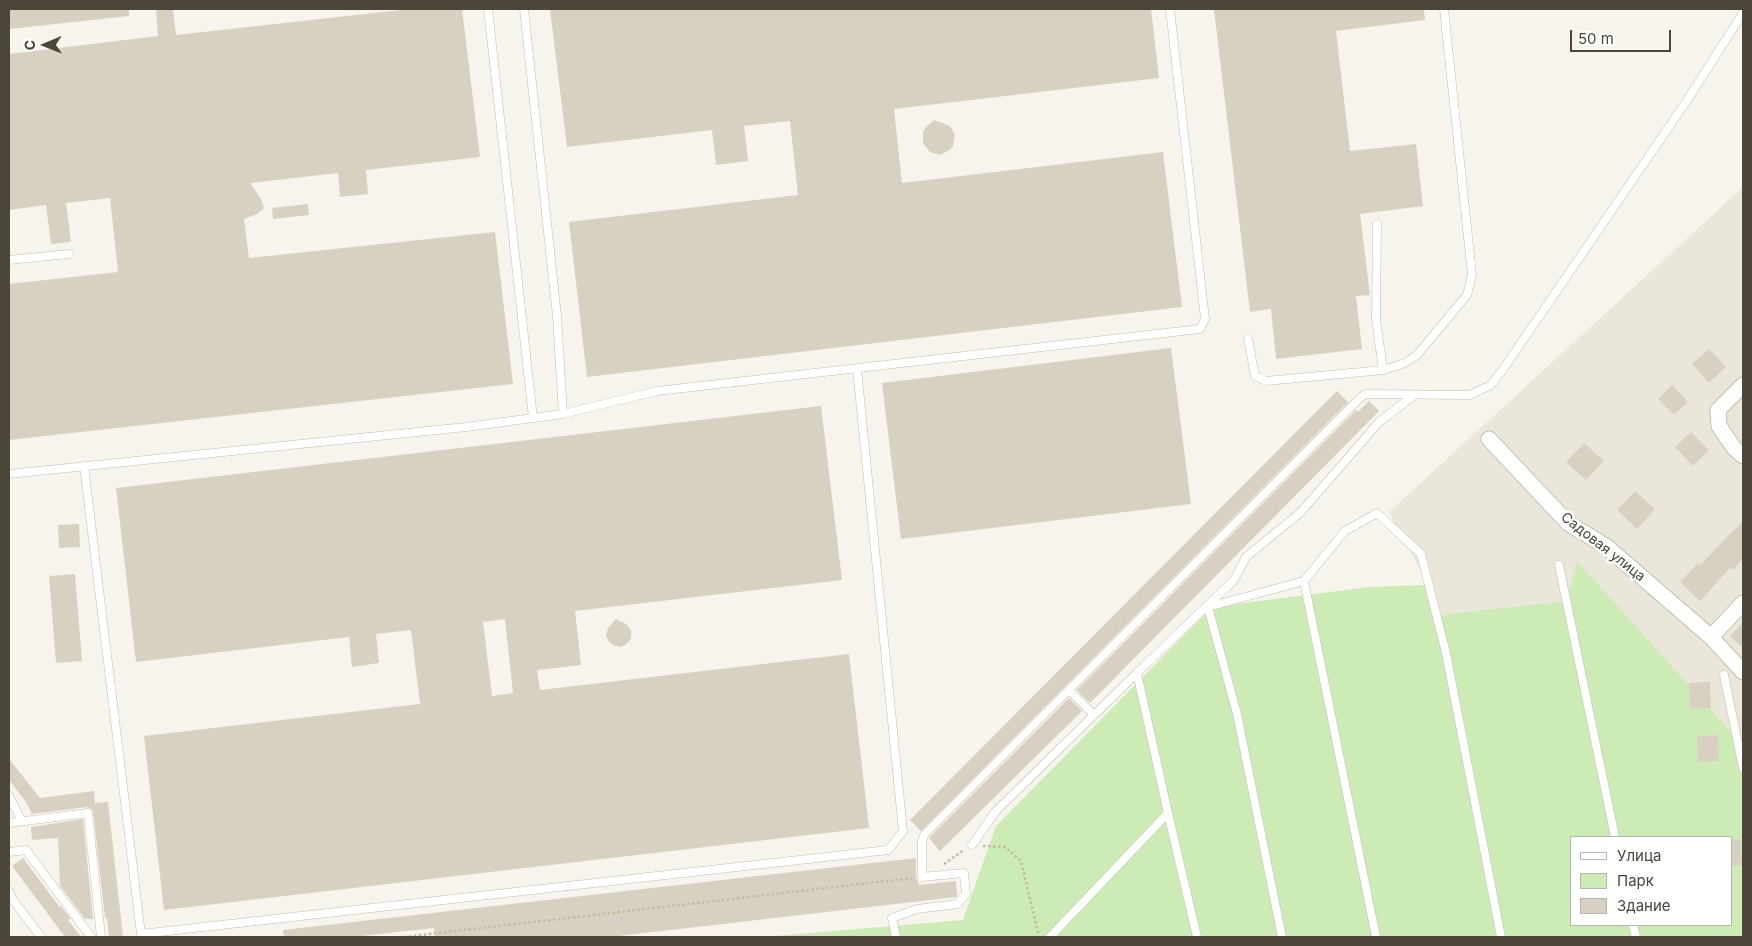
<!DOCTYPE html>
<html>
<head>
<meta charset="utf-8">
<style>
  body { margin:0 }
  #map { position:relative; width:1752px; height:946px; overflow:hidden; background:#f6f4ec; font-family:Inter,sans-serif }
  canvas { display:block }
  .frame { position:absolute; inset:0; border:10px solid #4b4639; pointer-events:none }
  .legend { position:absolute; left:1570px; top:836px; width:162px; height:90px; box-sizing:border-box; background:#fff; border:1px solid #b7b5b0; margin:0; padding:6px 9px; list-style:none; font-size:15px; color:#4b4639 }
  .legend li { display:flex; align-items:center; gap:10px; height:25px }
  .legend b { width:25px; border:1px solid #b7b5b0 }
  .north { position:absolute; left:20px; top:20px; width:50px; height:50px; -webkit-text-stroke:4px #fff; paint-order:stroke; rotate:269deg; font-size:14px; font-weight:700; line-height:20px; text-align:center; color:#4b4639 }
  .north::after { content:''; display:block; margin:auto; width:18px; height:22px; background:#4b4639; clip-path:polygon(50% 0,100% 100%,50% 72%,0 100%) }
  .scale { position:absolute; left:1570px; top:30px; width:101px; height:22px; box-sizing:border-box; border:2px solid #4b4639; border-top:0; padding-left:6px; font-size:15px; line-height:18px; white-space:nowrap; color:#4b4639; -webkit-text-stroke:4px #fff; paint-order:stroke }
</style>
</head>
<body>
<div id="map">
<canvas width="1752" height="946"></canvas>
<div class="frame"></div>
<ul class="legend">
<li><b style="height:6px;background:#fff"></b>Улица</li>
<li><b style="height:14px;background:#cdebb4"></b>Парк</li>
<li><b style="height:14px;background:#d8d1c1"></b>Здание</li>
</ul>
<div class="north">С</div>
<div class="scale">50 m</div>
</div>
<script>
const context = document.querySelector('canvas').getContext('2d');
context.lineJoin = 'round';
function fill(path, color) {
  context.fillStyle = color;
  context.fill(path, 'evenodd');
}
function shape(rows) {
  const path = new Path2D();
  for (const r of rows) {
    path.moveTo(r[0], r[1]);
    for (let i = 2; i < r.length; i += 2) path.lineTo(r[i], r[i + 1]);
  }
  return path;
}
function strokePath(path, color, width, dash) {
  context.strokeStyle = color;
  context.lineWidth = width;
  context.lineCap = dash ? 'butt' : 'round';
  context.setLineDash(dash || []);
  context.stroke(path);
}
function label(font, color, halo, rows, align = 'center') {
  context.font = font + ' Inter,sans-serif';
  context.lineWidth = 5;
  context.setLineDash([]);
  context.textBaseline = 'middle';
  context.strokeStyle = halo;
  context.fillStyle = color;
  for (const [text, x, y, turn = 0] of rows) {
    context.save();
    context.translate(x, y);
    context.rotate((+turn || 0) * Math.PI / 180);
    context.textAlign = isNaN(turn) ? turn : align;
    if (halo) context.strokeText(text, 0, 0);
    context.fillText(text, 0, 0);
    context.restore();
  }
}
const residential = shape([
  [1743,187,1743,745,1577,562,1567,601,1438,615,1428,585,1389,512]
]);
const green = shape([
  [1577,561,1743,745,1743,937,764,937,963,920,996,826,1212,607,1369,587,1428,585,1439,615,1567,601],
  [1571,837,1731,837,1731,925,1571,925]
]);
const building = shape([
  [9,9,129,9,129,16,9,29],
  [156,9,173,9,176,35,410,9,462,9,480,157,366,170,368,194,340,197,338,173,250,183,261,199,264,208,257,214,244,219,249,258,495,232,513,384,9,440,9,284,118,272,110,198,66,203,71,242,51,244,46,205,9,210,9,54,158,36],
  [550,9,1151,9,1159,78,894,109,902,183,1163,152,1182,307,587,377,569,222,798,195,790,121,744,126,748,161,716,165,712,130,567,147],
  [1214,9,1424,9,1425,20,1336,31,1350,151,1416,144,1423,206,1360,214,1370,295,1356,296,1362,349,1276,359,1271,309,1250,312],
  [934,120,950,126,955,135,953,146,950,150,940,155,930,152,923,143,923,132,925,128],
  [308,204,309,215,273,219,272,208],
  [1171,348,1191,504,901,539,882,383],
  [1709,349,1726,367,1709,383,1692,364],
  [1672,385,1688,402,1674,415,1658,399],
  [1337,391,1348,402,921,831,910,820],
  [1369,401,1379,411,1090,703,1077,690,1356,410,1358,412],
  [821,406,842,580,575,611,581,665,537,670,540,690,849,654,869,828,164,910,144,736,420,704,411,630,376,634,379,663,352,667,349,637,136,662,116,488],
  [505,619,513,693,492,696,483,622],
  [1691,432,1709,450,1693,466,1675,447],
  [1584,443,1604,461,1586,480,1566,462],
  [1635,491,1655,509,1637,529,1617,510],
  [1743,521,1743,558,1733,570,1730,568,1700,601,1680,582,1698,563,1700,565],
  [79,524,80,547,59,548,58,525],
  [75,574,82,661,56,663,49,576],
  [616,619,626,624,631,630,631,639,625,645,621,647,613,645,610,643,606,636,608,628],
  [1743,622,1743,648,1730,636],
  [1710,682,1711,708,1690,709,1689,683],
  [1069,698,1082,711,940,851,929,838],
  [1718,735,1719,761,1698,762,1697,736],
  [9,759,40,798,94,791,95,803,108,802,123,937,109,937,107,918,105,918,93,810,87,807,32,814,26,802,9,780],
  [83,819,93,919,85,919,60,886,58,838,32,840,31,827],
  [1741,839,1742,865,1731,866,1731,840],
  [23,858,61,909,60,905,71,919,68,920,81,937,65,937,12,866],
  [916,858,916,877,919,885,956,881,957,895,956,897,610,937,435,937,434,928,353,937,284,937,283,930]
]);
const path = shape([
  [983,846,1005,847,1021,861,1039,936],
  [944,864,964,850],
  [404,937,912,878]
]);
const service = shape([
  [488,9,533,418],
  [524,9,557,316,563,414],
  [1377,224,1376,319,1383,370],
  [9,260,69,254],
  [1248,339,1255,376,1266,381,1383,370,1405,363,1417,355,1467,295,1472,275,1444,9],
  [84,466,141,934,888,850,903,831,857,369],
  [9,474,466,427,563,414,657,391,1200,329,1205,319,1170,9],
  [1559,565,1615,837],
  [1724,675,1743,768],
  [1069,690,1094,715],
  [9,796,22,821],
  [9,823,88,813,101,937],
  [972,845,996,811,1137,673],
  [9,852,26,850,91,937],
  [9,891,13,900,41,937],
  [1633,925,1636,937],
  [896,937,892,918,917,909,957,904,966,894,964,873,922,877,922,842,924,835,1358,400,1365,394,1470,395,1491,385,1504,368,1686,102,1743,13],
  [1050,937,1168,813],
  [1197,937,1168,813,1137,673,1234,580,1246,557,1301,512,1379,422,1413,396],
  [1282,937,1237,714,1208,607,1304,581],
  [1376,937,1304,581,1345,531,1377,513,1421,554,1446,653,1501,937]
]);
const minor = shape([
  [1743,385,1718,410,1719,426,1734,448,1743,456],
  [1489,439,1568,523,1607,547,1711,637,1743,672],
  [1711,637,1743,603]
]);
const streetNames = [
  ["Садовая улица",1603,547,38]
];
fill(residential, '#eae7da');
fill(green, '#cdebb4');
fill(building, '#d8d1c1');
strokePath(service, '#c2bdae', 9);
strokePath(minor, '#c2bdae', 17);
strokePath(path, '#c4bb9e', 2.5, [2.5, 2.5]);
strokePath(service, '#fff', 8);
strokePath(minor, '#fff', 15);
label('14px', '#4b4639', '#fff', streetNames);
</script>
</body>
</html>
